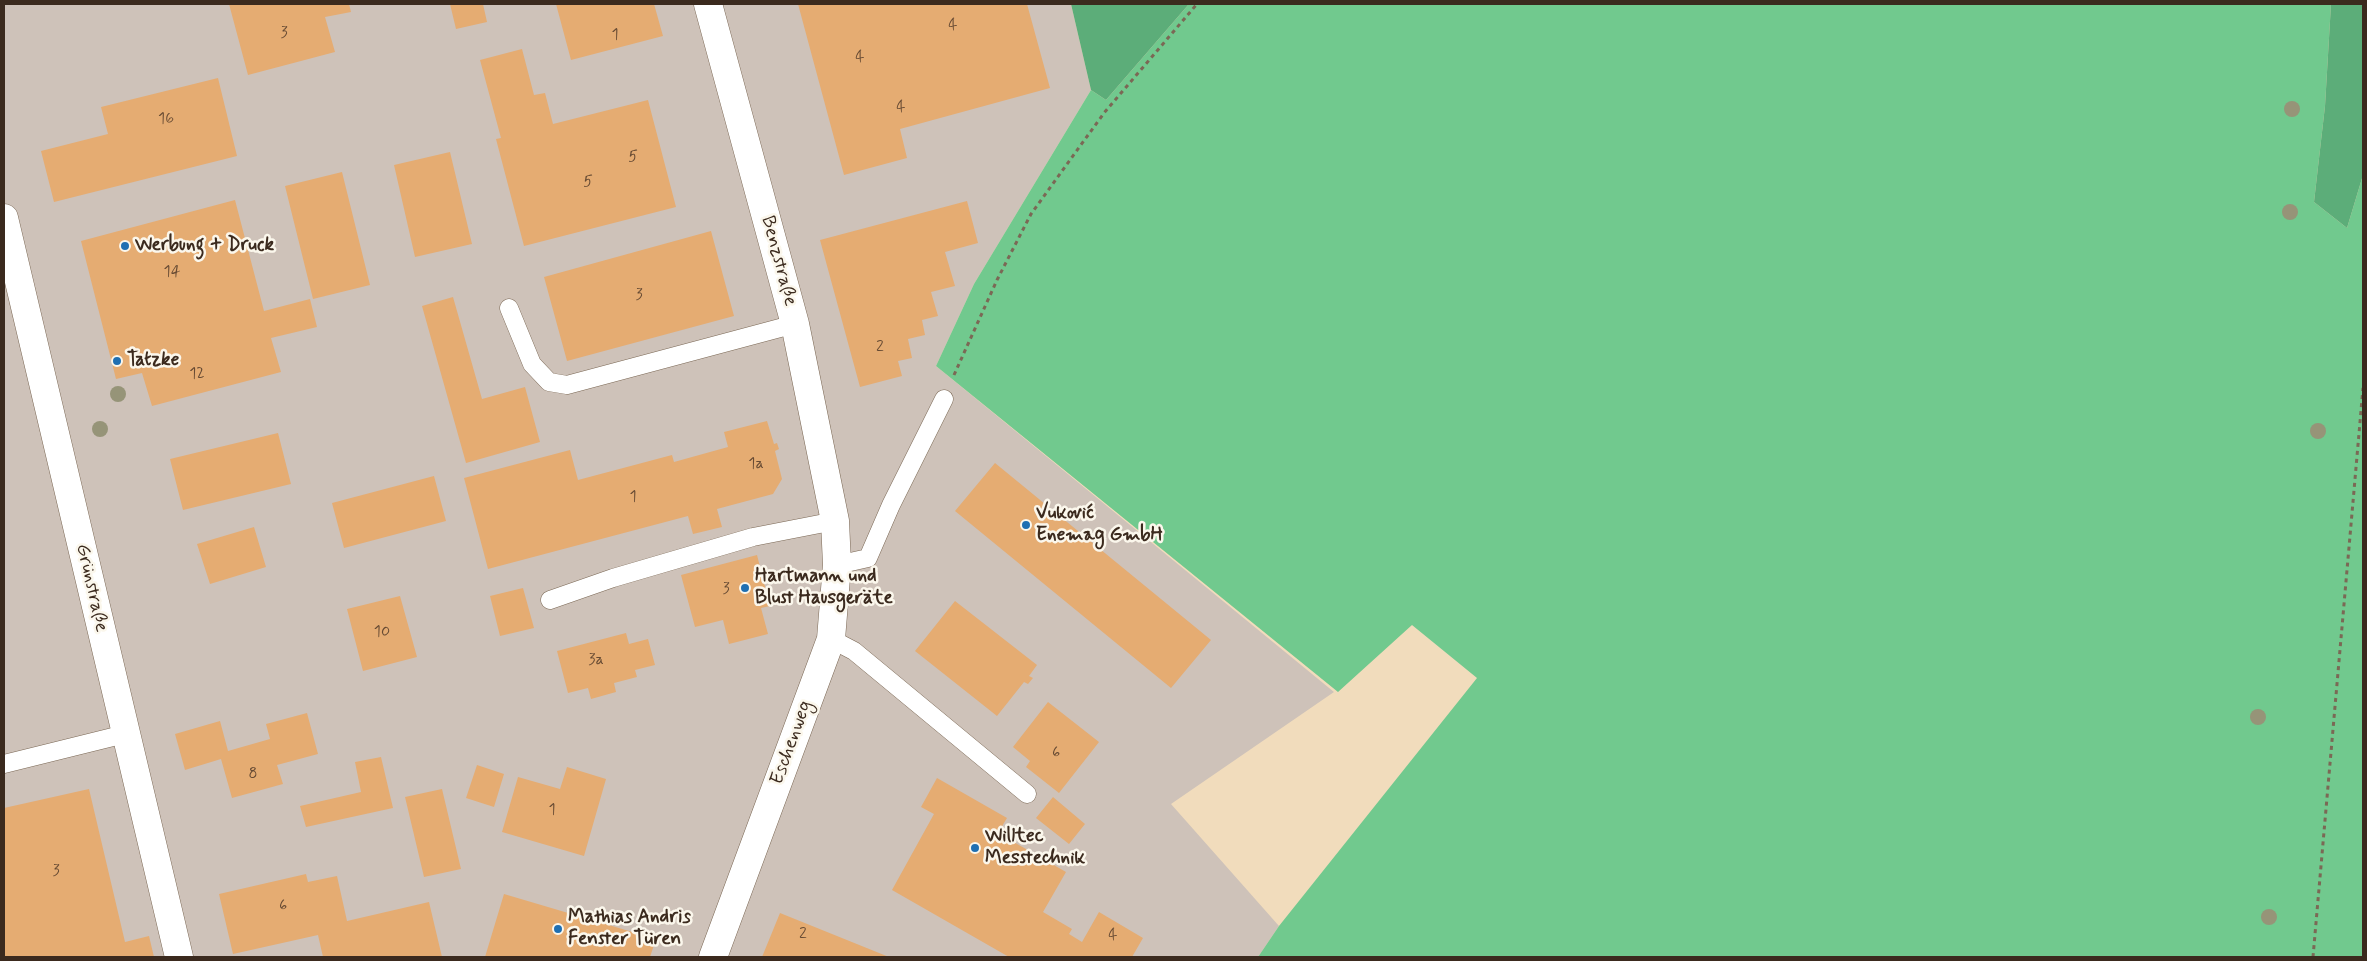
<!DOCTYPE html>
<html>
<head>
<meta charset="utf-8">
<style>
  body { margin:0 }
  #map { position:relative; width:2367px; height:961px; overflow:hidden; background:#f1dcbc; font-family:Mynerve,sans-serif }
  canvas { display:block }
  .frame { position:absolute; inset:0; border:5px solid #3b2a1e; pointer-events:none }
</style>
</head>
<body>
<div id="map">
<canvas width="2367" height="961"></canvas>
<div class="frame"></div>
</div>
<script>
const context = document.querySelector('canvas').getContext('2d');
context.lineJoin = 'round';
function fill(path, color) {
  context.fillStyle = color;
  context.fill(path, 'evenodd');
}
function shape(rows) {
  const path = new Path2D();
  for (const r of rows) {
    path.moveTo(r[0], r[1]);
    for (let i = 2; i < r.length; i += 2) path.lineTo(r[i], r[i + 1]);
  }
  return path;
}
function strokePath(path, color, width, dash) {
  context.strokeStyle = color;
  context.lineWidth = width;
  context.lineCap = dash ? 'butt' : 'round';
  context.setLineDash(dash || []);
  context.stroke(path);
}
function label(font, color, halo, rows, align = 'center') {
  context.font = font + ' Mynerve,sans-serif';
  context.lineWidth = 5;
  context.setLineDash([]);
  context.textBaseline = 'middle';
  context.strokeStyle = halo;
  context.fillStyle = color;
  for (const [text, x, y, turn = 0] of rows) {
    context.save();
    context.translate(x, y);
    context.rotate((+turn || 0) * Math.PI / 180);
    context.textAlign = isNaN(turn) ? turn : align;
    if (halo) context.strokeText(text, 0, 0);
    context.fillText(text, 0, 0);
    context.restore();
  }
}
const industrial = shape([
  [4,4,1071,4,1091,90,974,284,936,366,1334,692,1171,804,1279,926,1258,957,4,957]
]);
const green = shape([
  [1189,4,2331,4,2325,106,2314,202,2347,228,2363,175,2363,957,1258,957,1279,926,1477,678,1412,625,1338,692,936,366,974,284,1091,90,1106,100]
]);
const forest = shape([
  [1071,4,1189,4,1106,100,1091,90],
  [2331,4,2363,4,2363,175,2347,228,2314,202,2325,106]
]);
const building = shape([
  [229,4,349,4,351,12,325,17,335,52,248,75],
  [450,4,483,4,487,22,456,29],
  [556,4,654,4,663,36,571,60],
  [798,4,1027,4,1050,88,900,129,907,158,844,175],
  [522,49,534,95,545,93,553,124,648,100,676,207,524,246,496,139,501,138,480,60],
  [218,78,237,156,54,202,41,151,108,134,101,107],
  [450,152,472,244,415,257,394,165],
  [342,172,370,285,313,299,285,186],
  [235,200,264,311,310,299,317,327,271,338,281,372,152,406,142,373,116,379,81,241],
  [967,201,978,243,945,252,955,286,931,292,938,316,922,320,925,335,908,339,912,358,898,361,902,376,860,387,820,240],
  [711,231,734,316,567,361,544,277],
  [453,297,482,399,525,387,540,442,466,463,422,306],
  [767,421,774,444,777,443,779,449,775,451,782,479,773,494,717,509,722,527,693,534,688,516,488,569,464,478,570,450,578,480,672,455,674,462,728,447,724,432],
  [278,433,291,484,183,510,170,459],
  [995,463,1211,640,1171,688,955,511],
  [434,476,446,521,344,548,332,503],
  [254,527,266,567,210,584,197,544],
  [757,555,770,606,761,608,768,634,729,644,723,620,695,627,681,575],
  [523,588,534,628,500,636,490,596],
  [400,596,417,657,363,671,347,609],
  [955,601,1037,665,1029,676,1033,678,1028,684,1024,682,997,716,915,651],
  [626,633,629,644,648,639,655,665,635,670,637,677,614,683,616,692,591,699,588,688,568,693,557,651],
  [1048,702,1099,742,1059,793,1026,767,1030,761,1013,747],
  [307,713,318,754,277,765,283,784,232,798,221,759,185,770,175,734,220,721,228,751,270,739,266,724],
  [381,757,393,808,306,827,300,806,361,792,355,762],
  [477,765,504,774,494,807,466,798],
  [567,767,606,779,584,856,502,832,518,777,560,789],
  [937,778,1007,818,998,833,1066,872,1043,912,1072,929,1069,934,1082,942,1099,912,1143,938,1132,957,1009,957,892,890,934,814,921,807],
  [89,789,125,942,149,936,154,957,4,957,4,808],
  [442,789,461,869,424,877,405,797],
  [1053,797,1085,824,1069,844,1036,818],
  [306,874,308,882,337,876,347,921,429,902,442,957,323,957,318,935,233,954,219,894],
  [504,894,656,939,650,957,485,957],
  [780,913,889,957,762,957]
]);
const path = shape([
  [954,375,997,280,1031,214,1104,113,1197,4],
  [2313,957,2363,388]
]);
const service = shape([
  [509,308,532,364,549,382,567,385,795,324],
  [837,565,868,558,891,505,944,399],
  [550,600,613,578,753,537,835,521],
  [831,639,854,651,1027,794],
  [4,764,125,734]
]);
const minor = shape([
  [708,4,795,324,835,521,837,565,831,639,713,957],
  [4,218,179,957]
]);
const trees = [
  [2292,109],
  [2290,212],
  [118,394],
  [100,429],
  [2318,431],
  [2258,717],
  [2269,917]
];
const markers = [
  [125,246,5,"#1f6fb2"],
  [117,361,5,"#1f6fb2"],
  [1026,525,5,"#1f6fb2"],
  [745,588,5,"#1f6fb2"],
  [975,848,5,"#1f6fb2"],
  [558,929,5,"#1f6fb2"]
];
const numberNames = [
  ["4",953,26],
  ["3",284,34],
  ["1",615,36],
  ["4",860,58],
  ["4",901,108],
  ["16",166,120],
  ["5",633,158],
  ["5",588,183],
  ["14",172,273],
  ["3",639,296],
  ["2",880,348],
  ["12",197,375],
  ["1a",756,465],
  ["1",633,498],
  ["3",726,590],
  ["10",382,633],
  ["3a",596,661],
  ["6",1056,754],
  ["8",253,775],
  ["1",552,811],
  ["3",56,872],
  ["6",283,907],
  ["2",803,935],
  ["4",1113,936]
];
const poiNames = [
  ["Werbung + Druck",135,246],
  ["Tatzke",127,361],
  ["Vuković",1036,514],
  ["Enemag GmbH",1036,536],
  ["Hartmann und",755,577],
  ["Blust Hausgeräte",755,599],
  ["Willtec",985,837],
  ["Messtechnik",985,859],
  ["Mathias Andris",568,918],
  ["Fenster Türen",568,940]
];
const streetNames = [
  ["Benzstraße",778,261,75],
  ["Grünstraße",91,588,77],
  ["Eschenweg",792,743,-70]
];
fill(industrial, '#cec2b9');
fill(green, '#71c98e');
fill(forest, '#5cad79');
fill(building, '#e5ac72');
strokePath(service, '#7b6855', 19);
strokePath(minor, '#7b6855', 29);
strokePath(path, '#7b6855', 3, [4, 4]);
strokePath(service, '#fff', 18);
strokePath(minor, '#fff', 28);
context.fillStyle = '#969478';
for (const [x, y] of trees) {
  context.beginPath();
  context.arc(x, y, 8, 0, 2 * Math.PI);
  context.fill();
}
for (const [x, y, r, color] of markers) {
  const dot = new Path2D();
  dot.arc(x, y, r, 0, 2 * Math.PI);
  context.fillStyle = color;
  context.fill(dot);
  strokePath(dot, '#fbf7ec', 2);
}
label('16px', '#664a33', null, numberNames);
label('bold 19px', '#3b2a1e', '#fbf7ec', poiNames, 'left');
label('19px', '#3b2a1e', '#fbf7ec', streetNames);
</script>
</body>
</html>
